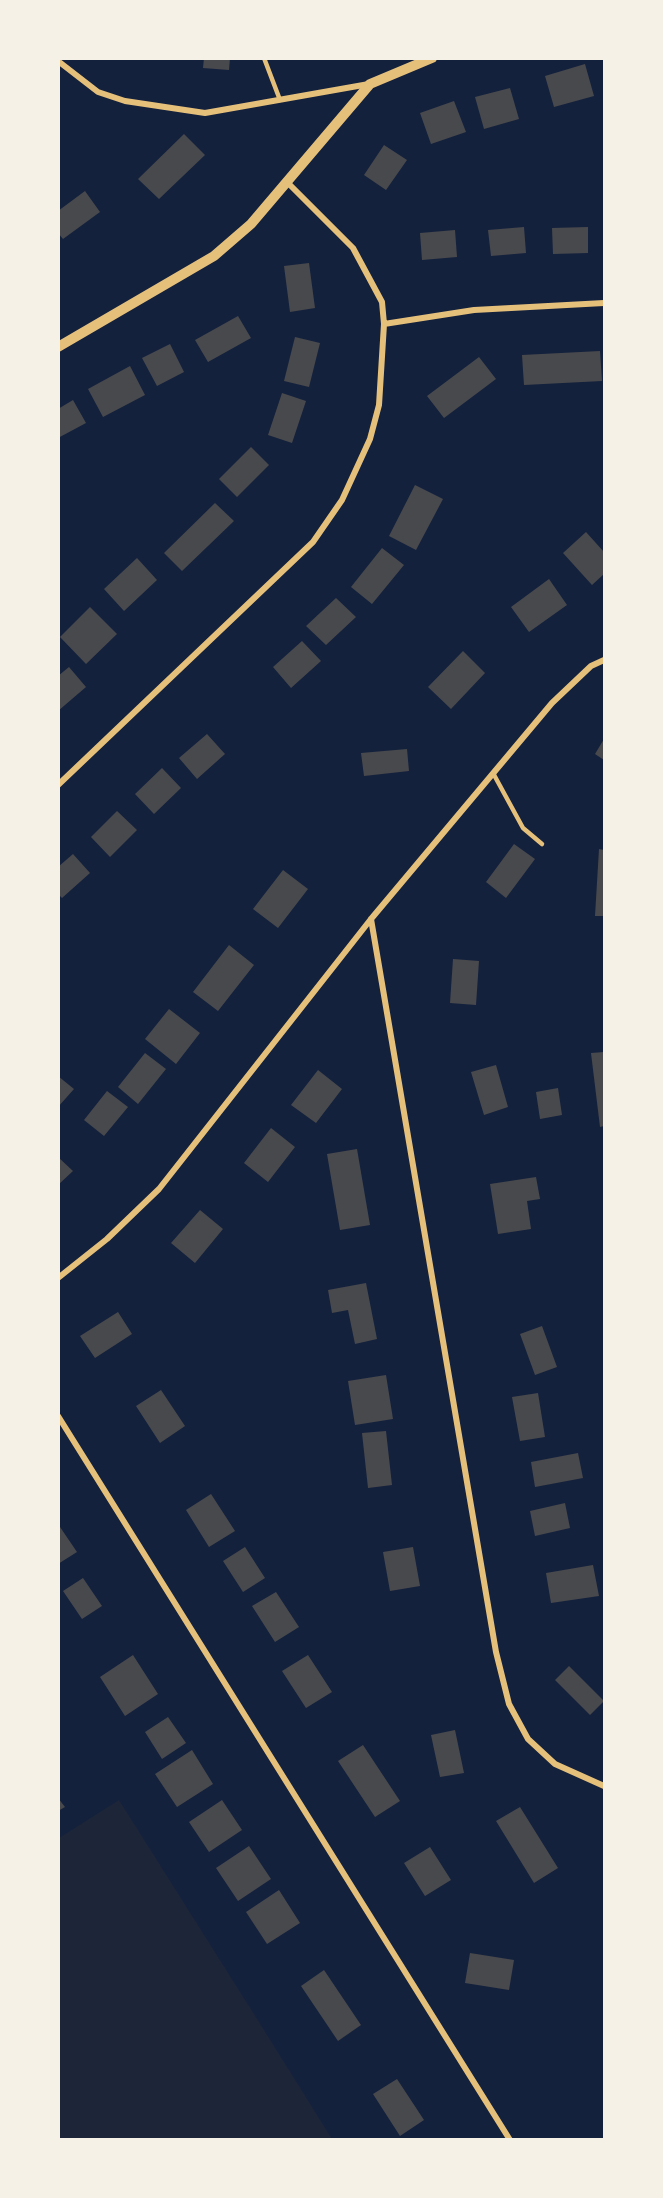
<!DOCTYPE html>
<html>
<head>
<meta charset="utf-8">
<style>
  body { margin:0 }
  #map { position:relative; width:663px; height:2198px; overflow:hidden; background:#14213d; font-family:"Public Sans",sans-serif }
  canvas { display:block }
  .frame { position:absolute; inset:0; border:60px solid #f6f1e7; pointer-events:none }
</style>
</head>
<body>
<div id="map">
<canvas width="663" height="2198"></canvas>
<div class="frame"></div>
</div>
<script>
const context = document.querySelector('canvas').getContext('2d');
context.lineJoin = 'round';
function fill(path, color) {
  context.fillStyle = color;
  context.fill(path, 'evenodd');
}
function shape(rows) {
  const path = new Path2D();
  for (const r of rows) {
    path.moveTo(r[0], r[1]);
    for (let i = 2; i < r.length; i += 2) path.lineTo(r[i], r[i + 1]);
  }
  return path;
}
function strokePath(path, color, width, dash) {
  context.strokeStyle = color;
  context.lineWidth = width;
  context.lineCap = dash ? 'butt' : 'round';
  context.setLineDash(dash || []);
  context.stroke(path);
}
const green = shape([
  [119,1800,259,2022,332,2139,59,2139,59,1838]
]);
const building = shape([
  [204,58,230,58,229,70,203,68],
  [585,64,594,96,554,107,545,76],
  [510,88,519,119,484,129,475,97],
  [454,101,466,132,431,144,420,113],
  [184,134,205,155,159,199,138,179],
  [384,145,407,160,386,190,364,175],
  [85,191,100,212,63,239,58,233,58,211],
  [524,227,526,253,491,256,488,230],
  [588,227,588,253,553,254,552,228],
  [455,230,457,257,422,260,420,233],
  [309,263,315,308,290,312,284,266],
  [238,316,251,338,208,362,195,340],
  [295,337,320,343,309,387,284,381],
  [170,344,184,372,157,386,142,358],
  [600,351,602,381,524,385,522,355],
  [479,357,496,379,444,418,427,396],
  [130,366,145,395,103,417,88,389],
  [282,393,306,401,292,443,268,435],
  [73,400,86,423,58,438,58,409],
  [251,447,269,465,237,497,219,479],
  [415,485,443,499,416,550,389,536],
  [215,503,234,521,182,571,164,553],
  [586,532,604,552,604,574,592,585,563,553],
  [382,548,404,565,372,604,351,587],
  [137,558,157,580,124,611,104,589],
  [549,579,567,605,529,632,511,607],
  [336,598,356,617,326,645,306,626],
  [90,607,117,634,86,664,60,637],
  [302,641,321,661,291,688,273,667],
  [463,651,485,673,451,709,428,687],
  [69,667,86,687,58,711,58,676],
  [207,734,225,754,197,779,179,758],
  [604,739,604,760,595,754],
  [407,749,409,771,364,776,361,753],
  [162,768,181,788,154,814,135,794],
  [117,811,137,830,110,857,91,837],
  [514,844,535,859,506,898,486,882],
  [599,849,604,850,604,916,595,916],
  [73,854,90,873,62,898,58,894,58,867],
  [283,870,308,889,278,928,253,909],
  [229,945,254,965,218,1011,193,992],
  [453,959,479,961,476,1005,450,1003],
  [169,1009,200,1033,176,1064,145,1039],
  [604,1052,604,1126,600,1127,591,1053],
  [145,1053,166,1069,138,1104,118,1087],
  [496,1065,508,1107,484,1115,471,1072],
  [318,1070,342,1089,316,1123,291,1105],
  [58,1076,74,1089,58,1107],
  [558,1088,562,1115,540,1119,536,1092],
  [107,1091,128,1107,104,1136,84,1120],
  [271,1128,295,1147,268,1182,244,1163],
  [357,1149,370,1225,340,1230,327,1154],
  [58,1157,73,1171,58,1185],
  [536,1177,540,1199,527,1201,531,1229,498,1234,490,1184],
  [200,1210,223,1229,195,1263,171,1243],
  [366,1283,377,1339,355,1344,348,1310,332,1313,328,1290],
  [118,1312,132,1334,95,1358,80,1336],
  [542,1326,557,1367,535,1375,520,1334],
  [386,1375,393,1419,355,1425,348,1381],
  [161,1390,185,1426,160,1443,136,1406],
  [538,1393,545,1437,520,1441,512,1397],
  [386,1431,392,1485,368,1488,362,1433],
  [578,1453,583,1478,535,1487,531,1462],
  [211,1494,235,1531,209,1547,186,1510],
  [565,1503,570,1528,535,1536,530,1511],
  [58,1524,77,1552,58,1564],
  [245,1547,265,1578,243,1592,223,1561],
  [413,1547,420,1586,390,1591,383,1552],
  [593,1565,599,1596,551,1603,546,1573],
  [83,1578,102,1606,82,1619,63,1591],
  [276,1592,299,1627,275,1642,252,1606],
  [133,1655,158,1694,125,1716,100,1677],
  [308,1655,332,1692,306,1708,282,1671],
  [569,1666,604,1701,590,1715,555,1680],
  [168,1717,186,1743,162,1759,145,1732],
  [455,1730,464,1773,440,1777,431,1735],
  [363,1745,400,1801,375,1817,338,1761],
  [192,1750,213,1784,177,1807,155,1774],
  [58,1798,65,1807,58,1811],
  [222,1800,242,1830,209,1852,189,1822],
  [520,1807,558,1868,534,1883,496,1821],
  [249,1846,271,1879,238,1901,216,1868],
  [430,1847,451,1880,425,1896,404,1863],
  [279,1890,300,1923,267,1944,246,1912],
  [470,1953,514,1960,509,1990,465,1983],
  [324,1970,361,2025,338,2041,301,1986],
  [397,2079,424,2120,400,2136,373,2094]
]);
const service = shape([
  [264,58,280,100],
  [493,773,523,828,542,844]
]);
const minor = shape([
  [58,61,98,92,125,101,205,113,369,84],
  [384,324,474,310,604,303],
  [58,785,313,542,342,500,370,439,379,405,384,324,382,302,353,248,287,182],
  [371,919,496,1652,509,1704,528,1739,555,1764,604,1786],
  [58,1278,107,1239,159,1189,371,919,552,703,591,666,604,660],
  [58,1416,510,2140]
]);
const tertiary = shape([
  [58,347,214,256,251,224,370,84,432,58]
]);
fill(green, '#1d2539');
fill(building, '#48494c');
strokePath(service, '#e5c07b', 4.5);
strokePath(minor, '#e5c07b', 6);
strokePath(tertiary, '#e5c07b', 10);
</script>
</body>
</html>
